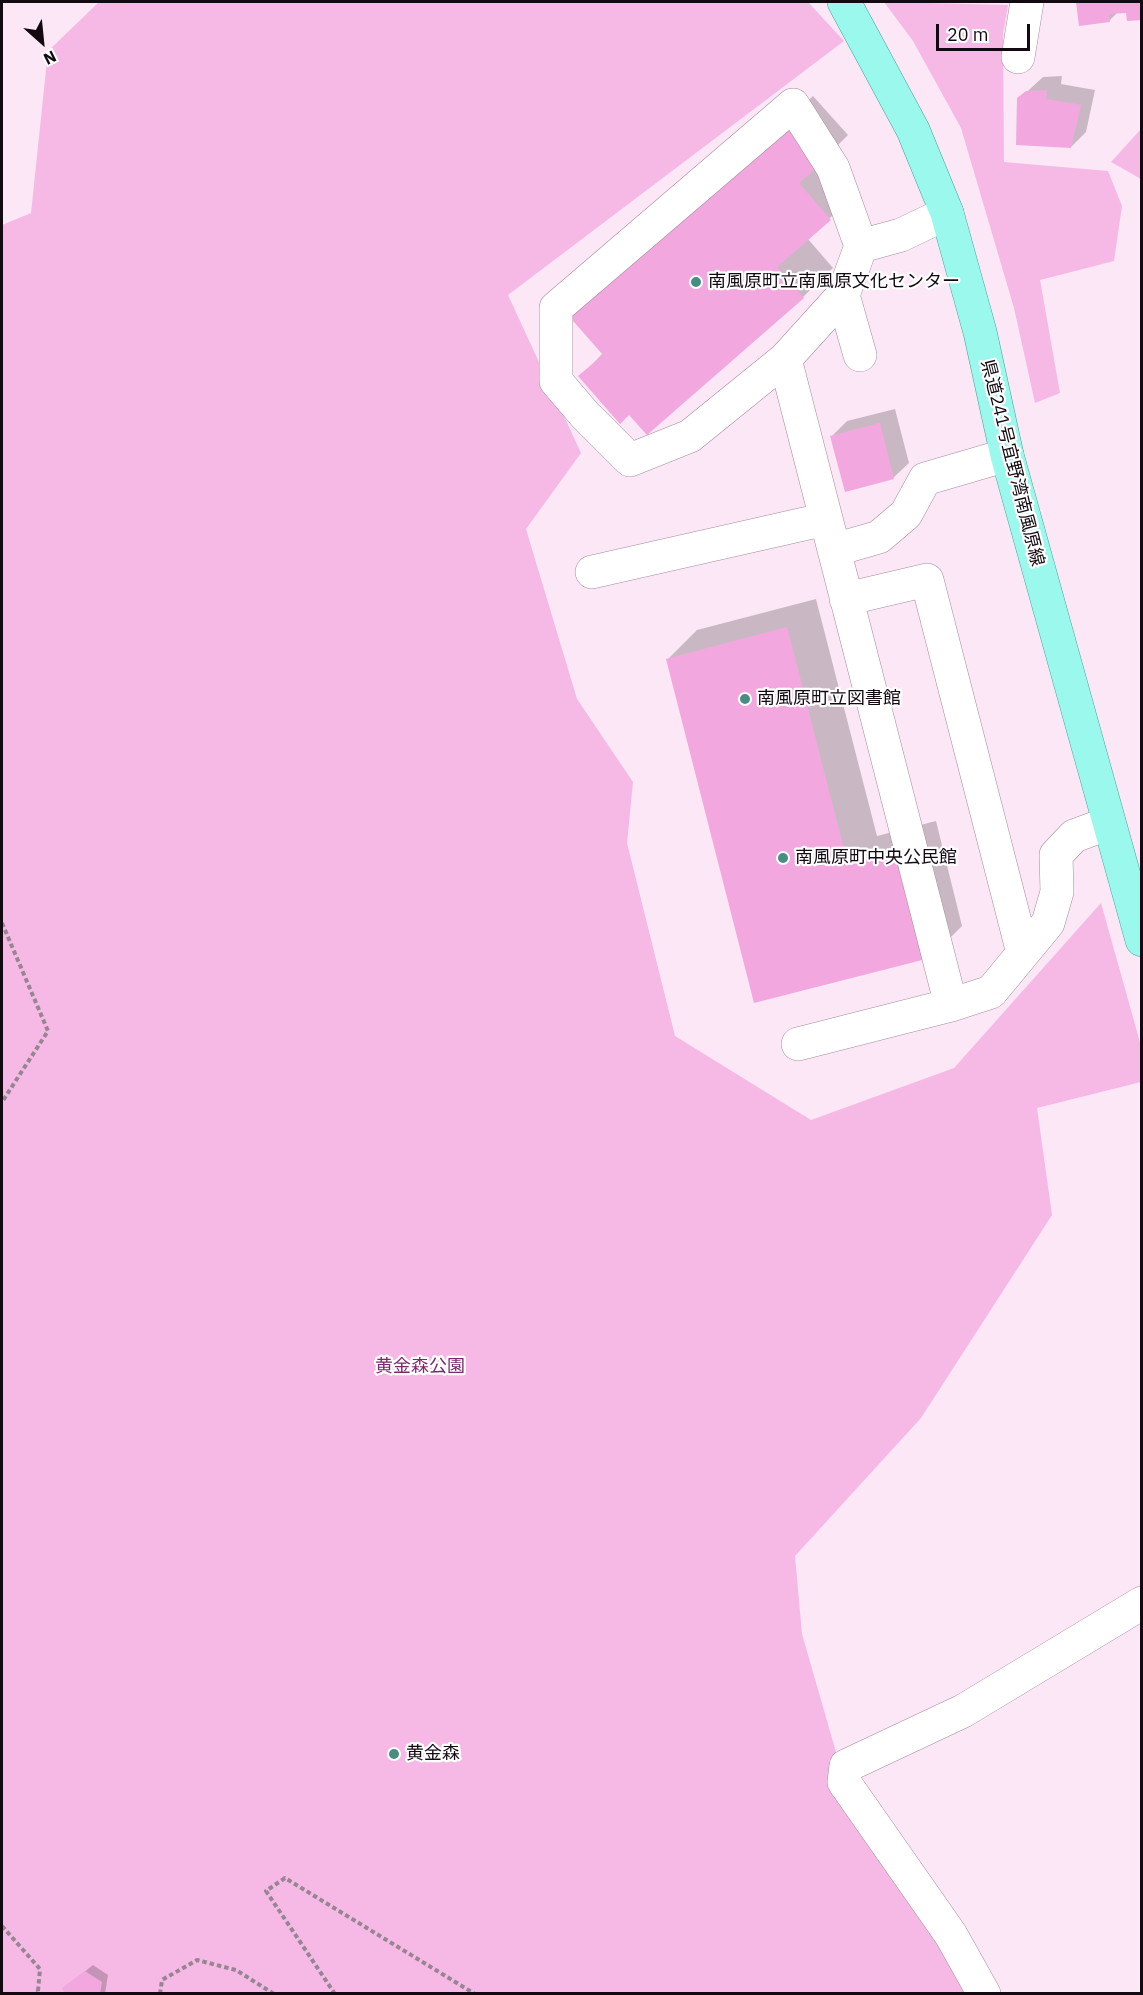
<!DOCTYPE html>
<html>
<head>
<meta charset="utf-8">
<style>
  body { margin:0 }
  #map { position:relative; width:1143px; height:1995px; overflow:hidden; background:#fce7f6; font-family:"IBM Plex Sans",sans-serif }
  canvas { display:block }
  .frame { position:absolute; inset:0; border:3px solid #130a11; pointer-events:none }
  .north { position:absolute; left:12px; top:12px; width:60px; height:60px; -webkit-text-stroke:4px #fff; paint-order:stroke; rotate:153deg; font-size:16px; font-weight:700; line-height:24px; text-align:center; color:#130a11 }
  .north::after { content:''; display:block; margin:auto; width:21px; height:27px; background:#130a11; clip-path:polygon(50% 0,100% 100%,50% 72%,0 100%) }
  .scale { position:absolute; left:936px; top:24px; width:94px; height:27px; box-sizing:border-box; border:3px solid #130a11; border-top:0; padding-left:8px; font-size:18px; line-height:21px; white-space:nowrap; color:#130a11; -webkit-text-stroke:4px #fff; paint-order:stroke }
</style>
</head>
<body>
<div id="map">
<canvas width="1143" height="1995"></canvas>
<div class="frame"></div>
<div class="north">N</div>
<div class="scale">20 m</div>
</div>
<script>
const context = document.querySelector('canvas').getContext('2d');
context.lineJoin = 'round';
function fill(path, color) {
  context.fillStyle = color;
  context.fill(path, 'evenodd');
}
function shape(rows) {
  const path = new Path2D();
  for (const r of rows) {
    path.moveTo(r[0], r[1]);
    for (let i = 2; i < r.length; i += 2) path.lineTo(r[i], r[i + 1]);
  }
  return path;
}
function strokePath(path, color, width, dash) {
  context.strokeStyle = color;
  context.lineWidth = width;
  context.lineCap = dash ? 'butt' : 'round';
  context.setLineDash(dash || []);
  context.stroke(path);
}
function label(font, color, halo, rows, align = 'center') {
  context.font = font + ' "IBM Plex Sans","Noto Sans JP",sans-serif';
  context.lineWidth = 4.5;
  context.setLineDash([]);
  context.textBaseline = 'middle';
  context.strokeStyle = halo;
  context.fillStyle = color;
  for (const [text, x, y, turn = 0] of rows) {
    context.save();
    context.translate(x, y);
    context.rotate((+turn || 0) * Math.PI / 180);
    context.textAlign = isNaN(turn) ? turn : align;
    if (halo) context.strokeText(text, 0, 0);
    context.fillText(text, 0, 0);
    context.restore();
  }
}
const green = shape([
  [99,2,808,2,844,41,508,295,581,453,526,529,577,699,633,782,627,843,675,1036,811,1120,954,1068,1101,903,1141,1046,1141,1082,1037,1108,1052,1215,921,1418,795,1556,802,1634,855,1818,979,1993,2,1994,2,225,31,213,48,51],
  [884,2,1008,5,1003,34,1004,162,1108,171,1122,206,1114,261,1040,280,1060,393,1035,403,1014,308,961,128,913,41],
  [1141,129,1141,179,1111,162]
]);
const shadow = shape([
  [1078,2,1142,2,1142,18,1128,11,1118,12,1109,21,1080,24],
  [1062,76,1061,84,1095,90,1086,132,1071,147,1019,99,1043,77],
  [813,96,848,135,828,155,859,190,808,239,833,268,803,297,647,433,629,413,581,376,603,353,598,284],
  [895,409,909,463,893,478,832,436,847,421],
  [816,599,877,836,936,821,962,926,933,955,755,1001,668,659,697,630],
  [93,1965,108,1975,105,1994,67,1994,64,1988]
]);
const building = shape([
  [1076,2,1141,2,1142,20,1127,21,1126,13,1109,14,1110,22,1079,26],
  [1047,90,1046,99,1081,105,1071,148,1016,145,1017,98,1026,91],
  [783,124,820,165,799,183,831,220,777,267,804,298,647,435,629,415,620,424,578,376,603,355,566,313],
  [880,423,894,479,845,492,830,436],
  [787,627,848,865,906,849,934,957,754,1003,666,659],
  [85,1971,102,1982,100,1994,65,1994,62,1988]
]);
const path = shape([
  [2,923,48,1031,2,1102],
  [2,1926,40,1969,38,1991,40,1994],
  [160,1994,162,1980,197,1960,236,1970,274,1994],
  [335,1994,266,1891,285,1878,475,1994]
]);
const minor = shape([
  [1018,57,1027,2],
  [947,213,901,235,861,246,843,295,785,359,951,1005,991,992,1048,923,1057,892,1056,855,1074,836,1109,823],
  [843,295,860,355],
  [785,359,690,436,630,460,585,415,556,381,556,308,793,105,833,168,861,246],
  [834,550,879,537,906,514,925,479,1007,455],
  [592,572,826,519],
  [846,599,927,580,1023,953],
  [798,1044,951,1005],
  [984,1994,951,1935,844,1782,846,1766,963,1711,1142,1603]
]);
const major = shape([
  [844,2,913,130,947,213,980,332,1007,455,1142,940]
]);
const markers = [
  [696,282,6,"#488d83"],
  [745,699,6,"#488d83"],
  [783,858,6,"#488d83"],
  [394,1754,6,"#488d83"]
];
const poiNames = [
  ["南風原町立南風原文化センター",708,282],
  ["南風原町立図書館",757,699],
  ["南風原町中央公民館",795,858],
  ["黄金森",406,1754]
];
const streetNames = [
  ["県道241号宜野湾南風原線",1012,463,76]
];
const parkNames = [
  ["黄金森公園",420,1367]
];
fill(green, '#f6b9e5');
fill(shadow, '#0003');
fill(building, '#f2a7de');
strokePath(minor, '#a48c9d', 34);
strokePath(major, '#40a297', 34);
strokePath(path, '#958691', 4, [4.5, 3]);
strokePath(minor, '#fff', 33);
strokePath(major, '#9bf8ec', 33);
for (const [x, y, r, color] of markers) {
  const dot = new Path2D();
  dot.arc(x, y, r, 0, 2 * Math.PI);
  context.fillStyle = color;
  context.fill(dot);
  strokePath(dot, '#fff', 2);
}
label('18px', '#130a11', '#fff', poiNames, 'left');
label('18px', '#130a11', '#fff', streetNames);
label('18px', '#7c286b', '#fff', parkNames);
</script>
</body>
</html>
